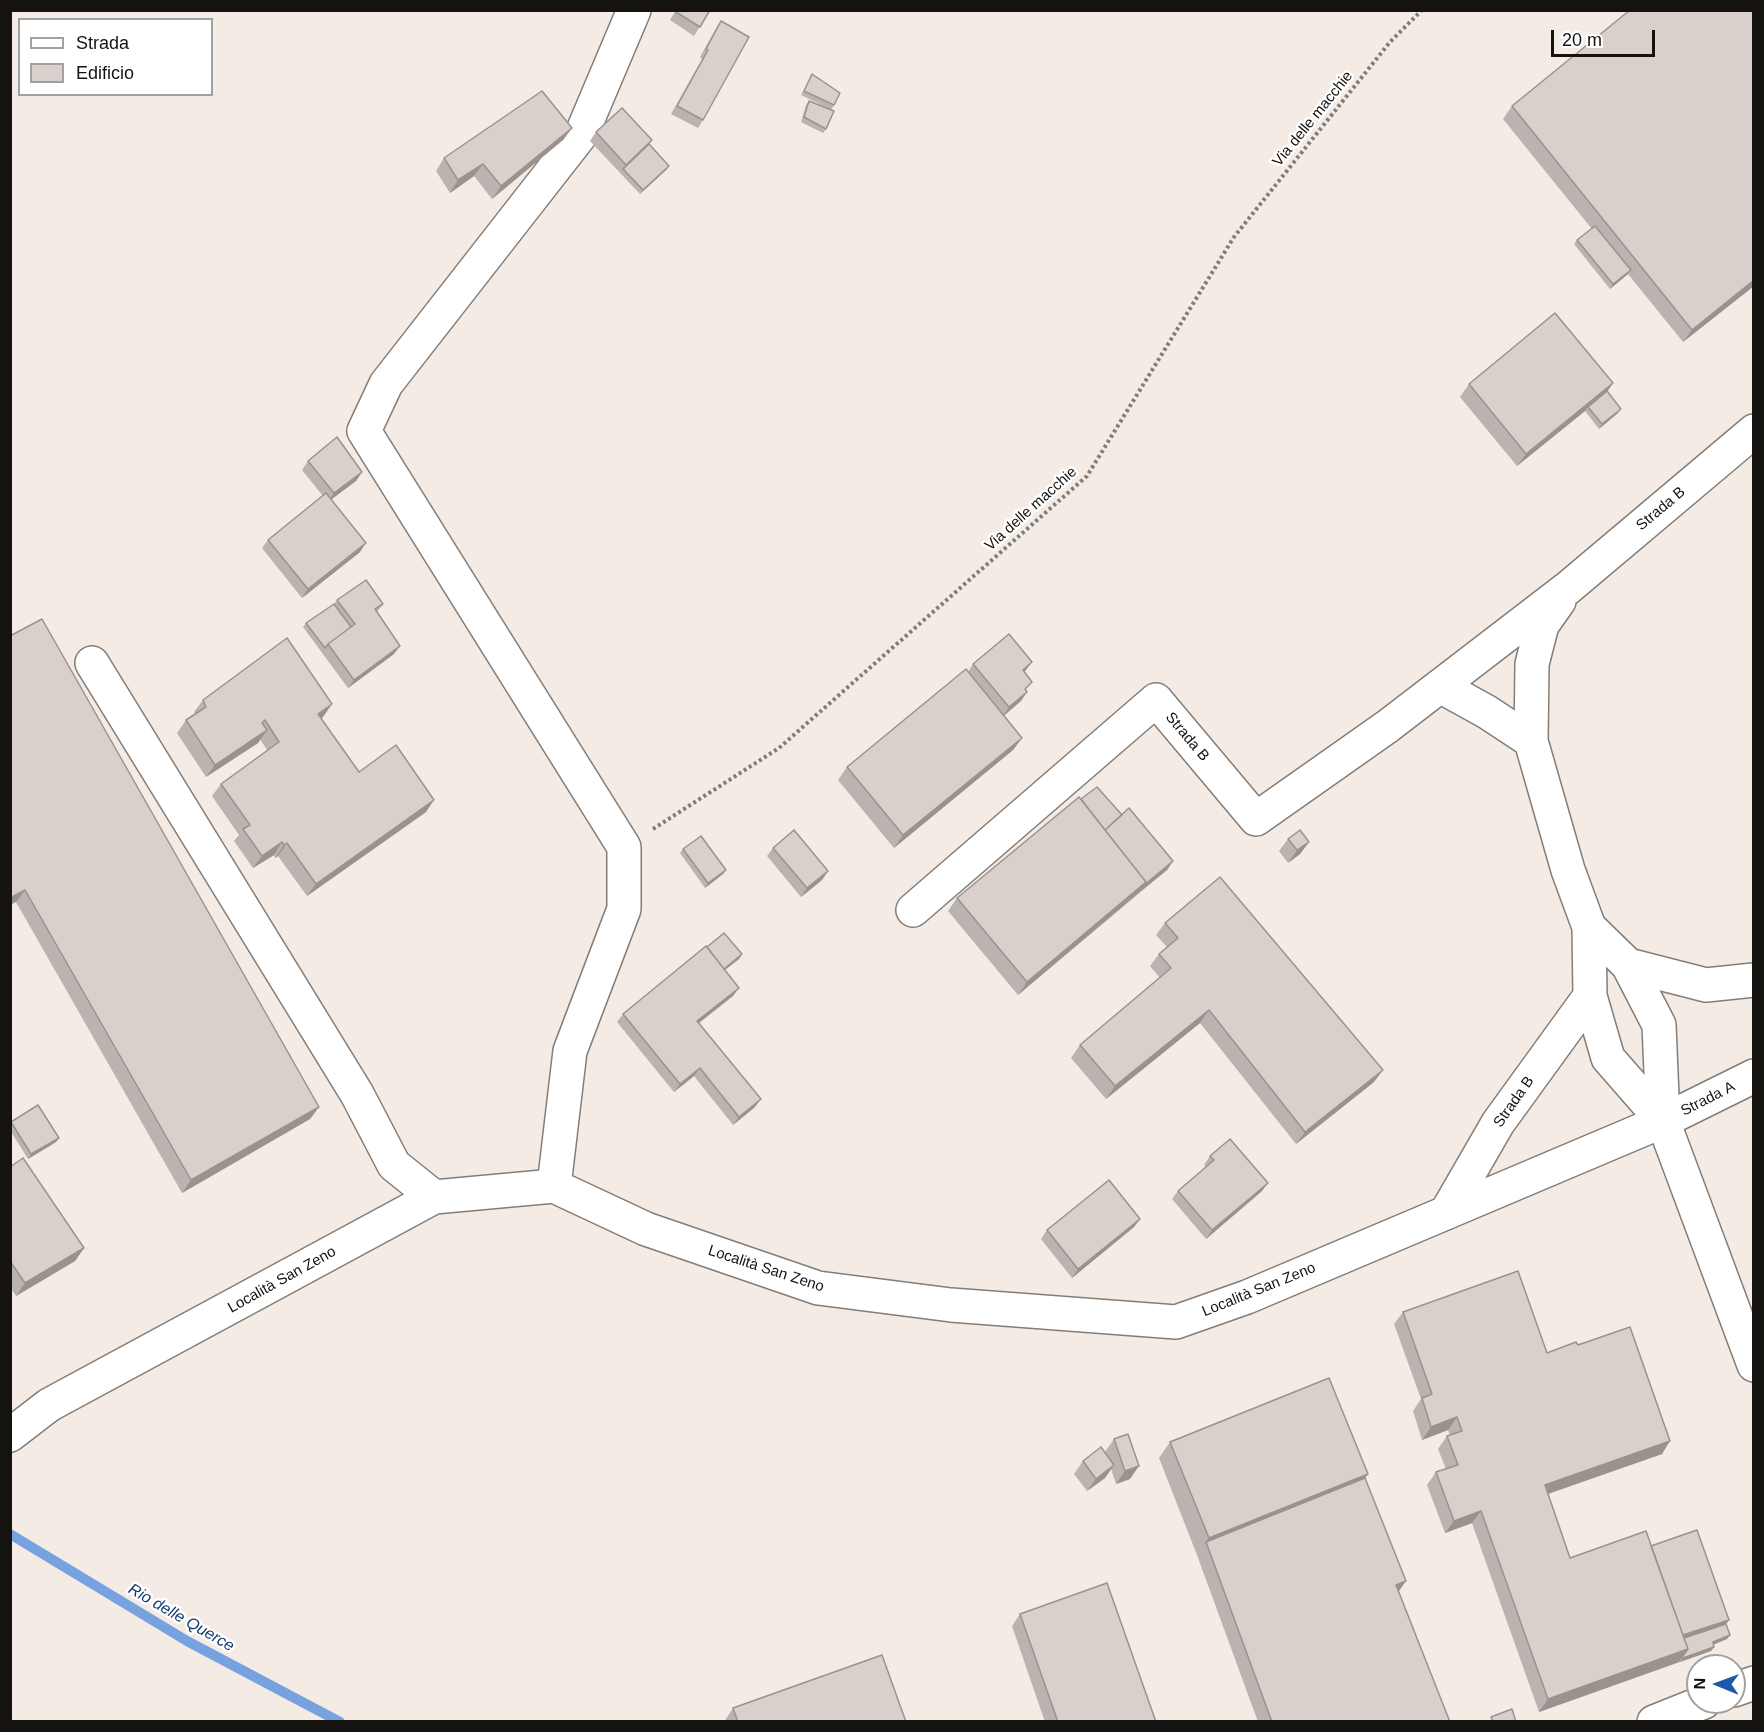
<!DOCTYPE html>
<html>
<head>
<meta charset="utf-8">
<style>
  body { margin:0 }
  #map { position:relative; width:1764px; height:1732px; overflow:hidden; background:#f3ebe4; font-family:Arial,sans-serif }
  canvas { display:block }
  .frame { position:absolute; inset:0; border:12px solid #151310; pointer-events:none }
  .legend { position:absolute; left:18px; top:18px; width:195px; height:78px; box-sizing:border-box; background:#fff; border:2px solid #a1a19f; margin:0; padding:8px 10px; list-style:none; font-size:18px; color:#151310 }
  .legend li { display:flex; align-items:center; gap:12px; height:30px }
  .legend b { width:30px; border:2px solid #a1a19f }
  .north { position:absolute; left:1686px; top:1654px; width:60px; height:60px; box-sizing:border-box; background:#fff; border:2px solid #a1a19f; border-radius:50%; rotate:271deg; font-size:16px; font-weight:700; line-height:24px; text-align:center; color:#151310 }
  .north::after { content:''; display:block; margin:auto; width:21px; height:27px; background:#1d58aa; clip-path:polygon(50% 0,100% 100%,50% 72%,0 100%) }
  .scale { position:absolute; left:1551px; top:30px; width:104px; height:27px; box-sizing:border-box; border:3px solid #151310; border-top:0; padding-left:8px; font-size:18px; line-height:21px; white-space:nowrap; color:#151310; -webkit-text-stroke:4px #fff; paint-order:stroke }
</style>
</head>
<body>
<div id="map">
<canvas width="1764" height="1732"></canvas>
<div class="frame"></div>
<ul class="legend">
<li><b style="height:8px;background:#fff"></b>Strada</li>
<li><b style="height:16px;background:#dad0cb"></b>Edificio</li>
</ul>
<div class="north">N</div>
<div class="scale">20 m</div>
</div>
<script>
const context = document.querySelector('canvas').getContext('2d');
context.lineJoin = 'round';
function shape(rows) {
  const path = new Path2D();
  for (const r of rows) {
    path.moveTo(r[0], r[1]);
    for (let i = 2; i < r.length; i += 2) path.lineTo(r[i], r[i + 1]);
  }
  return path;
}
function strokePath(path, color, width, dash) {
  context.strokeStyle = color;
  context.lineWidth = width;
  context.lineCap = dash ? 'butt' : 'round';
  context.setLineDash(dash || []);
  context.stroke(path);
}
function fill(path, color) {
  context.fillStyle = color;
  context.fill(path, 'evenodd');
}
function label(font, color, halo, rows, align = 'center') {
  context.font = font + ' Arial,sans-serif';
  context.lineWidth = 5;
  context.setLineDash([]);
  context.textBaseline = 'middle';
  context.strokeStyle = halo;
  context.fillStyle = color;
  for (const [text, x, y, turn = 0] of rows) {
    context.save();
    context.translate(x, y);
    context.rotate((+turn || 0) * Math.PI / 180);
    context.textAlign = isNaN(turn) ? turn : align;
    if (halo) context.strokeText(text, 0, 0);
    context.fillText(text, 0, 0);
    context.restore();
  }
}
const stream = shape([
  [10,1534,187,1641,340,1722]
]);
const path = shape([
  [653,829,779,748,1087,476,1234,237,1390,42,1422,10]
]);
const minor = shape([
  [1559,601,1542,625,1532,664,1531,741,1568,870,1589,927,1590,996,1608,1058,1663,1121],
  [92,663,357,1094,394,1165,434,1197],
  [1440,686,1487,712,1531,741],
  [913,910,1156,700,1256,819,1388,726,1569,587,1754,431],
  [1589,927,1628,965,1659,1025,1663,1121,1754,1365],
  [1628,965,1706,985,1754,980],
  [554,1186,570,1051,624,909,624,847,364,431,386,384,582,133,634,10],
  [1446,1213,1498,1123,1590,996],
  [10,1435,49,1405,434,1197,554,1186,646,1229,818,1288,951,1305,1176,1322,1247,1297,1663,1121,1754,1076],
  [1734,1690,1754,1683],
  [1654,1722,1704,1702]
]);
const wall = shape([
  [676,10,710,10,694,36,670,20],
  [721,21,703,120,698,128,671,114,702,59,700,57,715,30],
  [812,74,834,105,831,110,826,129,823,133,801,122,806,105,809,101,830,109,801,95],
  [1512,106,1754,286,1683,342,1628,274,1610,289,1574,244,1577,240,1592,229,1503,119],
  [572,128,563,140,492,199,474,176,450,193,436,171,444,158],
  [596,132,669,166,666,170,640,194,590,141],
  [1613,383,1607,392,1618,413,1599,429,1585,411,1517,466,1460,397,1469,384],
  [308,461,362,472,356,481,331,499,360,552,302,598,262,548,268,540,323,496,302,470],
  [337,600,383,604,377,612,394,654,348,688,303,627,306,623,334,604],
  [10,636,319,1107,310,1119,182,1193,16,902],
  [973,664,1026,670,1024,672,1026,690,1021,701,1004,716,1022,738,1013,750,894,848,838,780,847,767,968,672],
  [203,700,323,717,321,718,359,772,426,812,307,896,278,856,275,858,274,855,253,868,234,841,239,835,212,796,221,784,267,750,260,739,258,743,206,777,177,733,186,720,195,714,194,712],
  [1081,799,1122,815,1173,861,1167,870,1018,995,948,911,957,898],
  [1288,839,1309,842,1300,854,1288,863,1279,851],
  [773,848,828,871,822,880,801,897,767,856],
  [683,849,726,870,723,874,705,888,680,853],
  [1165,923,1374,1082,1296,1144,1200,1023,1106,1099,1071,1058,1080,1045,1160,978,1150,966,1159,954,1167,947,1156,935],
  [707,947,742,954,739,959,725,970,733,996,699,1023,755,1107,733,1125,694,1076,674,1092,617,1022,623,1014],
  [11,1122,59,1138,56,1142,28,1159,10,1130],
  [1210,1156,1262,1191,1206,1239,1172,1199,1178,1191,1206,1167,1204,1165],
  [10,1167,84,1248,75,1261,16,1296,10,1287],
  [1140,1219,1134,1227,1072,1278,1041,1239,1047,1230],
  [1403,1312,1547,1353,1578,1345,1662,1454,1548,1494,1570,1558,1651,1546,1729,1620,1726,1624,1730,1635,1727,1639,1714,1644,1714,1647,1711,1651,1539,1712,1472,1523,1445,1533,1427,1485,1436,1472,1446,1469,1438,1449,1447,1436,1450,1435,1448,1430,1422,1440,1413,1411,1421,1399,1394,1324],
  [1114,1439,1130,1479,1116,1484,1111,1469,1105,1478,1087,1491,1074,1474,1083,1461,1106,1454,1105,1452],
  [1170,1442,1368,1474,1365,1478,1399,1592,1450,1722,1258,1722,1197,1555,1159,1458],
  [1020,1614,1156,1722,1045,1722,1012,1626],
  [733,1708,906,1722,724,1722]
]);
const shadedWall = shape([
  [572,128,563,140,492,199,501,186],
  [483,164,474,176,450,193,458,180],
  [669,166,666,170,640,194,643,190],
  [1631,270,1628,274,1610,289,1613,284],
  [1754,280,1754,286,1683,342,1692,330],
  [1613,383,1604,396,1588,407,1585,411,1517,466,1526,454],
  [1621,409,1618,413,1599,429,1602,424],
  [362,472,356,481,328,502,334,493],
  [366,543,360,552,302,598,308,589],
  [400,646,394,654,348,688,354,680],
  [1032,662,1026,670,1017,678,1023,670],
  [1027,692,1021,701,1003,716,1009,707],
  [332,704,323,717,309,726,318,714],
  [267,730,258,743,206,777,215,765],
  [1022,738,1013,750,894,848,903,835],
  [434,800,426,812,307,896,316,884],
  [282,842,274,855,253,868,262,856],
  [1309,842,1300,854,1288,863,1297,850],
  [287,843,278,856,275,858,284,845],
  [1173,861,1167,870,1137,894,1143,886],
  [726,870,723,874,705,888,708,883],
  [828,871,822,880,801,897,807,888],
  [1146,882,1137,894,1018,995,1027,982],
  [25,890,16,902,10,905,10,898],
  [742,954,739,959,717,976,720,972],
  [739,988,733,996,691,1029,697,1021],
  [1209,1010,1200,1023,1106,1099,1115,1086],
  [700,1068,694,1076,674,1092,680,1084],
  [1383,1070,1374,1082,1296,1144,1305,1132],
  [761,1099,755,1107,733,1125,739,1117],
  [319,1107,310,1119,182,1193,191,1180],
  [59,1138,56,1142,28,1159,31,1154],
  [1268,1183,1262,1191,1206,1239,1212,1230],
  [1140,1219,1134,1227,1072,1278,1078,1269],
  [84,1248,75,1261,16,1296,25,1283],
  [1457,1417,1448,1430,1422,1440,1431,1427],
  [1670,1441,1662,1454,1536,1498,1545,1485],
  [1114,1465,1105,1478,1087,1491,1096,1479],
  [1139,1466,1130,1479,1116,1484,1125,1471],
  [1368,1474,1356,1491,1206,1542,1209,1538],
  [1481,1511,1472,1523,1445,1533,1454,1521],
  [1406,1581,1397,1594,1396,1585],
  [1729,1620,1723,1628,1677,1643,1679,1636],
  [1730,1635,1727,1639,1710,1646,1713,1642],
  [1714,1647,1711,1651,1680,1662,1683,1658],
  [1688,1649,1679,1662,1539,1712,1548,1699]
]);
const building = shape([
  [677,10,710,10,700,27,676,12,677,10],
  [1630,10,1754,10,1754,280,1692,330,1512,106,1630,10],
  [721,21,749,37,703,120,677,106,708,50,706,49,721,21],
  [812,74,840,93,834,105,804,91,812,74],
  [542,91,572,128,501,186,483,164,458,180,444,158,542,91],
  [809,101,834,111,826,129,804,117,809,101],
  [622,108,652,140,626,165,596,132,622,108],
  [649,144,669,166,643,190,623,169,649,144],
  [1595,226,1631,270,1613,284,1577,240,1595,226],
  [1555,313,1613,383,1526,454,1469,384,1555,313],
  [1607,391,1621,409,1602,424,1588,407,1607,391],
  [337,437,362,472,334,493,308,461,337,437],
  [326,493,366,543,308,589,268,540,326,493],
  [366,580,383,604,375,609,400,646,354,680,328,644,355,624,337,600,366,580],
  [334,604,351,627,328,644,325,648,306,623,334,604],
  [42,619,319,1107,191,1180,25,890,10,898,10,636,42,619],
  [1009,634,1032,662,1023,670,1032,682,1025,689,1027,692,1009,707,973,664,1009,634],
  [287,638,332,704,318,714,359,772,396,745,434,800,316,884,287,843,284,845,282,842,262,856,243,829,250,825,221,784,279,742,265,720,262,723,267,730,215,765,186,720,206,707,203,700,287,638],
  [966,669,1022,738,903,835,847,767,966,669],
  [1097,787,1122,815,1105,830,1081,799,1097,787],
  [1079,797,1146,882,1027,982,957,898,1079,797],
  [1129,808,1173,861,1143,886,1146,882,1105,830,1129,808],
  [794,830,828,871,807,888,773,848,794,830],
  [1300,830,1309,842,1297,850,1288,839,1300,830],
  [701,836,726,870,708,883,683,849,701,836],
  [1220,877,1383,1070,1305,1132,1209,1010,1115,1086,1080,1045,1171,968,1159,954,1178,938,1165,923,1220,877],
  [724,933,742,954,724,969,707,947,724,933],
  [706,946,739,988,697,1021,761,1099,739,1117,700,1068,680,1084,623,1014,706,946],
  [38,1105,59,1138,31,1154,11,1122,38,1105],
  [1230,1139,1268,1183,1212,1230,1178,1191,1214,1160,1210,1156,1230,1139],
  [23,1158,84,1248,25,1283,10,1261,10,1167,23,1158],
  [1109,1180,1140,1219,1078,1269,1047,1230,1109,1180],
  [1518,1271,1547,1353,1576,1342,1578,1345,1630,1327,1670,1441,1545,1485,1570,1558,1646,1531,1688,1649,1548,1699,1481,1511,1454,1521,1436,1472,1458,1465,1447,1436,1462,1431,1457,1417,1431,1427,1422,1398,1432,1394,1403,1312,1518,1271],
  [1329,1378,1368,1474,1209,1538,1170,1442,1329,1378],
  [1128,1434,1139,1466,1125,1471,1114,1439,1128,1434],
  [1101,1447,1114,1465,1096,1479,1083,1461,1101,1447],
  [1365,1478,1406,1581,1396,1585,1450,1722,1272,1722,1206,1542,1365,1478],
  [1697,1530,1729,1620,1683,1635,1651,1546,1697,1530],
  [1107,1583,1156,1722,1058,1722,1020,1614,1107,1583],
  [1726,1624,1730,1635,1713,1642,1714,1647,1683,1658,1682,1657,1688,1649,1684,1638,1726,1624],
  [882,1655,906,1722,738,1722,733,1708,882,1655],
  [1512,1709,1516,1722,1493,1722,1491,1717,1512,1709]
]);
const streetNames = [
  ["Via delle macchie",1313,119,-51],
  ["Via delle macchie",1031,509,-42],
  ["Strada B",1661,509,-40],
  ["Strada B",1187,737,50],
  ["Strada A",1708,1099,-27],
  ["Strada B",1514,1102,-55],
  ["Località San Zeno",766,1269,18],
  ["Località San Zeno",282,1280,-29],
  ["Località San Zeno",1259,1290,-22]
];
const waterNames = [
  ["Rio delle Querce",181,1618,30]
];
strokePath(stream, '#77a2e0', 10);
strokePath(minor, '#847d77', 36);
strokePath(path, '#817c77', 4, [3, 3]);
strokePath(minor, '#fff', 33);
fill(wall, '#bbb3af');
fill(shadedWall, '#99928e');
fill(building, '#dad0cb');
strokePath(building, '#99928e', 1.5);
label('15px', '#151310', '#fff', streetNames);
label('italic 16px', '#103a71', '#fff', waterNames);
</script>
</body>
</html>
